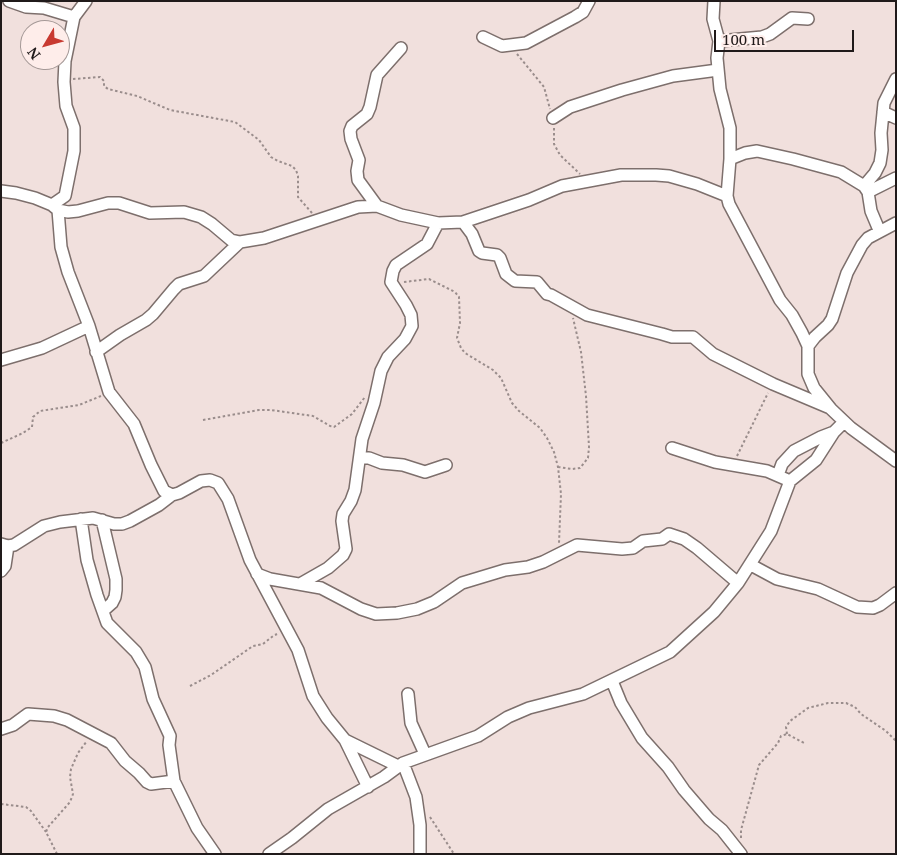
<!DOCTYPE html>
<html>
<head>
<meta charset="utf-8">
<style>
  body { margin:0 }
  #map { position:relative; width:897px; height:855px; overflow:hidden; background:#f1e0dd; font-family:"Noto Serif",serif }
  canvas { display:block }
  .frame { position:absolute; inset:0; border:2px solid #201a1a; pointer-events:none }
  .north { position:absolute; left:20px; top:20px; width:50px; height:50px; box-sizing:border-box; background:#feedea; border:1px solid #a59997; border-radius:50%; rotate:233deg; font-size:14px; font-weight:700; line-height:20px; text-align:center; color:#201a1a }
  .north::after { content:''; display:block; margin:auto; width:18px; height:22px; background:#c83a31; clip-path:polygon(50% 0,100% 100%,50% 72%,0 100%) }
  .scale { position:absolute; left:714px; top:30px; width:140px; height:22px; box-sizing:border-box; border:2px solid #201a1a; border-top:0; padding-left:6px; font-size:15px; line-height:18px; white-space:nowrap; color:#201a1a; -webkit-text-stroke:4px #feedea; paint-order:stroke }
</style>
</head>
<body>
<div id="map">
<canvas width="897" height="855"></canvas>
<div class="frame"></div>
<div class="north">N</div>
<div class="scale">100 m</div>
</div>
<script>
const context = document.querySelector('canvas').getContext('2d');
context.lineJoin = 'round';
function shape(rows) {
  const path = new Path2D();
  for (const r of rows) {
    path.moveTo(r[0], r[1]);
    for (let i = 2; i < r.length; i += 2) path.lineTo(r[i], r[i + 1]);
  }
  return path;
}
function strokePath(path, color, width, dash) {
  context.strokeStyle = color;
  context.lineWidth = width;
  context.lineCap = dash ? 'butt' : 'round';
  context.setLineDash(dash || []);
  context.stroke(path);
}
const path = shape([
  [517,54,544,87,550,109],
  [73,79,100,77,104,81,104,86,108,89,137,96,170,110,235,122,259,140,271,157,278,161,292,166,296,170,298,176,298,197,312,213],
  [554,128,554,144,560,155,580,174],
  [404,282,429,279,455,292,459,297,460,323,457,338,461,348,465,353,493,370,501,378,512,403,519,411,540,428,547,438,554,452,558,467,561,494,559,543],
  [203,420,259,410,271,410,313,416,330,426,334,427,352,414,365,397],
  [1,443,23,433,32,427,33,417,40,411,79,405,101,396],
  [737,456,768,393],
  [558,467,572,469,580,468,588,458,589,447,586,396,581,352,573,318],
  [190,686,211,675,253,646,263,644,273,636,277,634],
  [787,734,786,727,790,721,808,708,828,703,846,703,855,707,861,714,886,731,896,741],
  [1,804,26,807,31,811,46,832],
  [430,817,454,854],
  [741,838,741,830,759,765,778,743,781,736,787,734,804,743],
  [57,854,46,832,48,827,70,802,73,794,70,777,71,769,78,753,87,741]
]);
const minor = shape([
  [9,1,26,7,44,8,74,17],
  [714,1,713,19,719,41,717,58,720,89,730,128,730,159,727,196,729,204,780,300,792,315,802,333,808,346,808,374,814,388,831,409,851,428,896,461],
  [483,37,502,46,526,43,575,17,583,12,589,1],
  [719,41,762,37,770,34,792,18,808,19],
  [883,112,896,118],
  [553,118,570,107,622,90,673,76,718,70],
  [730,159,745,153,757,151,793,159,841,172,864,186,868,192,871,211,879,230],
  [864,186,875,173,880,163,882,150,881,133,884,103,896,79],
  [1,191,16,193,35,198,52,205,58,210,61,247,68,272,89,326,109,392,134,424,151,465,164,491,172,495,179,493,201,481,210,480,218,483,228,499,250,560,298,650,313,696,327,718,345,740,368,787],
  [868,192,896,178],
  [52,205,65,196,74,151,74,128,66,106,64,82,65,61,74,17,86,1],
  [377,206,358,180,357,171,359,160,351,139,350,131,352,126,367,114,370,107,377,75,401,48],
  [58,210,68,212,78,211,108,203,119,203,150,213,184,212,201,217,212,224,231,240,240,242,264,238,358,207,377,206,401,215,438,223,463,222,529,200,562,186,621,175,656,175,669,176,697,184,727,196],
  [463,222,472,234,479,251,482,253,497,255,500,258,506,274,515,281,537,282,547,294,551,295,587,315,662,334,672,337,693,337,713,354,773,384,830,408],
  [808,346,815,337,828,325,832,319,847,273,862,245,868,238,896,223],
  [96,352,120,335,146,320,153,314,174,289,179,284,204,276,240,242],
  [1,360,42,348,89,326],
  [672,448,715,462,767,471,790,481],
  [360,458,369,458,382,463,403,465,425,472,446,465],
  [778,475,782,464,794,451,821,437,834,432],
  [81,519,87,560,97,595,107,623,136,652,145,667,153,699,170,736,169,745,174,781,197,828,215,854],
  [102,520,116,579,116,590,115,597,112,603,103,611],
  [1,544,8,546,14,545,44,526,60,522,93,518,114,524,122,524,130,521,159,505,172,495],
  [751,565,777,579,818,589,857,607,873,608,880,605,896,593],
  [1,571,5,566,8,546],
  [257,574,270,579,321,588,361,609,376,614,397,613,417,609,434,602,462,583,505,570,528,567,543,562,577,545,622,549,633,548,643,541,662,539,669,534,684,539,697,548,738,583],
  [300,584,328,568,343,555,346,549,342,521,343,514,351,501,355,490,362,439,374,403,381,371,388,357,405,339,412,326,411,315,406,305,391,282,393,271,396,265,427,244,438,223],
  [612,681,621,703,642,738,668,767,684,790,709,819,722,830,741,854],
  [408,694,411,723,425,754],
  [1,729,13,725,28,714,54,716,67,720,111,743,125,761,139,773,147,782,151,784,174,781],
  [345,740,398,766],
  [403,763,416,797,420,825,420,854],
  [269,854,292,838,328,809,384,777,403,763,478,736,508,717,529,708,583,694,670,652,714,612,738,583,771,531,790,481,816,460,834,432,844,422]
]);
strokePath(minor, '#7d6f6c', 14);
strokePath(path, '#9a8d8c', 2, [2.5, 2.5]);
strokePath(minor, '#fff', 11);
</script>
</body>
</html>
